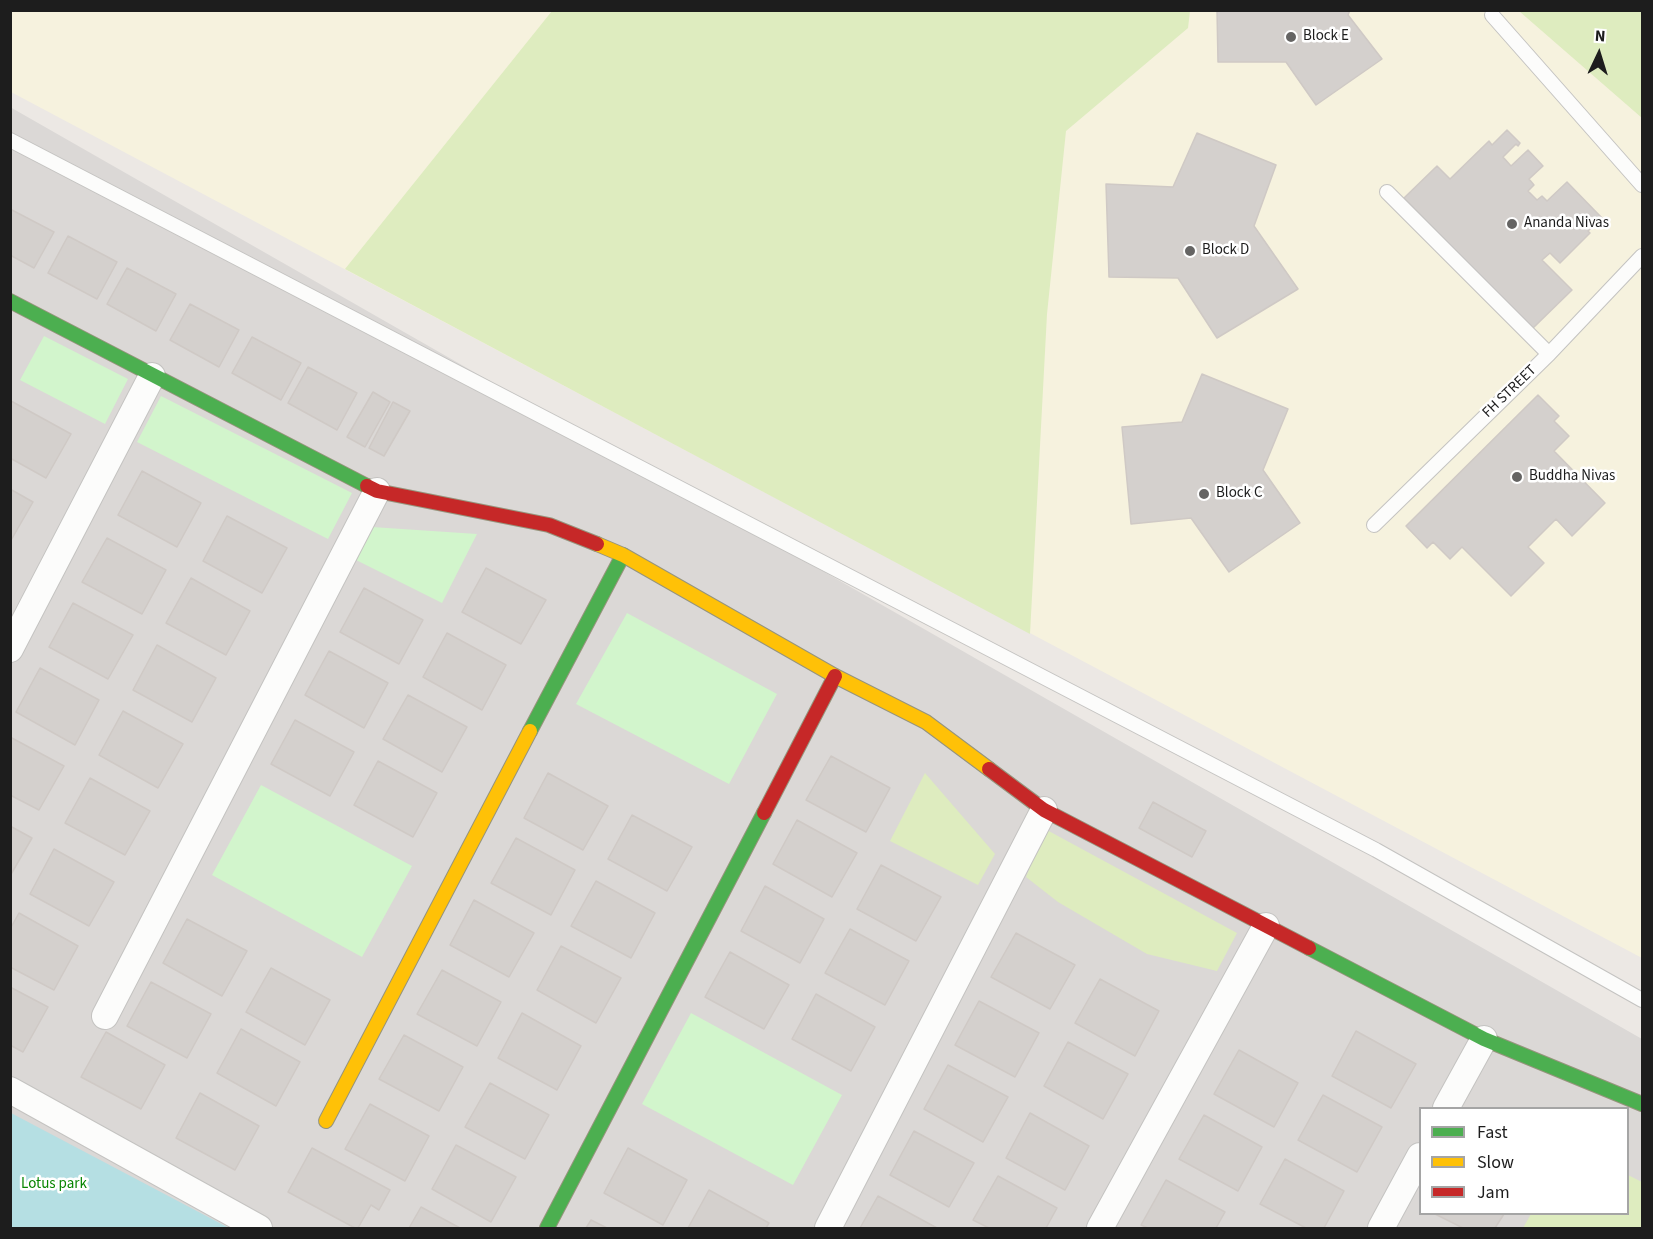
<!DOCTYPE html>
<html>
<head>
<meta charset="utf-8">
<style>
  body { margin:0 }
  #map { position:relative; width:1653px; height:1239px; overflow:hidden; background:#ece8e4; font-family:"Source Sans 3",sans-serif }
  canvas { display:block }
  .frame { position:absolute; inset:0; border:12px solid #1d1d1d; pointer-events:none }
  .legend { position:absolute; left:1419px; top:1107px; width:210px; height:108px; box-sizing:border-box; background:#fff; border:2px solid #a5a5a5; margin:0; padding:8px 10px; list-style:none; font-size:18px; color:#1d1d1d }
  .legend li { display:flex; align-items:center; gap:12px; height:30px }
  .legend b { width:30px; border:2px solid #a5a5a5 }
  .north { position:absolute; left:1569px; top:24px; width:60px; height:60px; -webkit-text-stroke:4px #fff; paint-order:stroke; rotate:4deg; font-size:16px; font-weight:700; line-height:24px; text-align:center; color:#1d1d1d }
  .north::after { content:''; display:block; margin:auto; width:21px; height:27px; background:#1d1d1d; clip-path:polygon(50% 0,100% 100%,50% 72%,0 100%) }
</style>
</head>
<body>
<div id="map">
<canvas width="1653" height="1239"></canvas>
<div class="frame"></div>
<ul class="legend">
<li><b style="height:8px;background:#4caf50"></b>Fast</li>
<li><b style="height:8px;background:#ffc107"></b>Slow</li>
<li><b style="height:8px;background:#c62828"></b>Jam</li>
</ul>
<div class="north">N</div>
</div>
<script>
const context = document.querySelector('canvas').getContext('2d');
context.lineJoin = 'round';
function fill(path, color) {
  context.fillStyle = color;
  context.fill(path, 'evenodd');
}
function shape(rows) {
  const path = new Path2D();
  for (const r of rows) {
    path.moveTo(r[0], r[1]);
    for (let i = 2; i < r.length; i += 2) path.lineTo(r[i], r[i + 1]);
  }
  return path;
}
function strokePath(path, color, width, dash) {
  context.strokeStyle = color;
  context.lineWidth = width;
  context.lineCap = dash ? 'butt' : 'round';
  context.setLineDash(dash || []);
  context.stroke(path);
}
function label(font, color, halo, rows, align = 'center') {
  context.font = font + ' "Source Sans 3",sans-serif';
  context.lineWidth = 5;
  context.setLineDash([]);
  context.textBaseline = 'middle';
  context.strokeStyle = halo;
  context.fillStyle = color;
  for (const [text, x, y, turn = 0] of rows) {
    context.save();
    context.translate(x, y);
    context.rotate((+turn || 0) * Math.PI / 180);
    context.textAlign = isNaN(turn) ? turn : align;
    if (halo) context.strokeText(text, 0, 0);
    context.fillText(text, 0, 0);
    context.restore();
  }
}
const residential = shape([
  [10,107,1642,1039,1642,1228,11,1228],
  [1420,1108,1628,1108,1628,1214,1420,1214]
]);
const education = shape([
  [10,11,1642,11,1642,958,11,92]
]);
const grass = shape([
  [552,11,1190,11,1188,28,1066,131,1047,314,1030,634,345,269],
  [1519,11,1642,11,1642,118],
  [925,773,995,854,978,885,890,841],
  [1045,829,1237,933,1217,971,1147,954,1058,902,1026,877],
  [1628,1175,1642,1182,1642,1228,1523,1228,1531,1214,1628,1214]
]);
const park = shape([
  [44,336,128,379,105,424,20,380],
  [161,396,352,493,328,539,137,442],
  [372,527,477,534,442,603,352,558],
  [627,613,777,694,729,784,576,704],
  [261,785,412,866,362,957,212,875],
  [691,1013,842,1095,793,1185,642,1104]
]);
const water = shape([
  [10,1113,11,1113,229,1228,11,1228]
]);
const building = shape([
  [1217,10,1350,10,1348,15,1382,59,1316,105,1286,62,1218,62,1217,10],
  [1507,130,1520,143,1518,146,1516,144,1503,157,1511,166,1528,150,1543,166,1529,179,1534,185,1528,191,1537,200,1542,196,1547,201,1567,182,1602,218,1588,231,1590,233,1560,263,1550,253,1542,260,1572,290,1532,329,1404,198,1437,166,1450,179,1489,141,1492,145,1507,130],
  [1197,133,1276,165,1254,226,1298,289,1217,338,1178,278,1109,277,1106,184,1173,187,1197,133],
  [10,209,54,232,34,268,10,255,10,209],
  [68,236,117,262,97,299,48,273,68,236],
  [127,268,176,294,156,331,107,304,127,268],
  [190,304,239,330,219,367,170,340,190,304],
  [252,337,301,363,281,400,232,373,252,337],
  [308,367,357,393,337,430,288,403,308,367],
  [1202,374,1288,409,1263,470,1300,523,1229,572,1191,518,1131,524,1122,427,1182,422,1202,374],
  [373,392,390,402,365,447,347,437,373,392],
  [1538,395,1559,416,1554,421,1569,436,1554,451,1605,503,1572,536,1556,519,1528,547,1544,563,1511,596,1462,547,1450,559,1433,542,1427,548,1406,526,1538,395],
  [11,401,71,434,46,478,10,458,11,401],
  [393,402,410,411,384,456,369,448,393,402],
  [142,471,201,503,177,547,118,515,142,471],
  [10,489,33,502,10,542,10,489],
  [227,516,287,548,262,593,203,561,227,516],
  [107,538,166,570,142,614,82,582,107,538],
  [486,568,546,600,521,644,462,612,486,568],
  [191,578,250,611,226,655,166,623,191,578],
  [364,588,423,620,399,664,340,632,364,588],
  [73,603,133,635,108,679,49,647,73,603],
  [447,633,506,665,482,710,423,677,447,633],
  [157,645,216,678,192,722,133,690,157,645],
  [329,651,388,683,364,728,305,695,329,651],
  [40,668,99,700,75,745,16,712,40,668],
  [408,695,467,727,442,772,383,739,408,695],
  [123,711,183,744,158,788,99,755,123,711],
  [295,720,354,752,330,796,271,764,295,720],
  [10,737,64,766,39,810,10,795,10,737],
  [831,756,890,788,866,832,806,800,831,756],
  [378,761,437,793,413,837,354,805,378,761],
  [548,773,608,806,583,850,524,818,548,773],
  [90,778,150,811,125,855,65,823,90,778],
  [1153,802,1206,831,1192,857,1139,828,1153,802],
  [632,815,692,847,667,891,608,859,632,815],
  [797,820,857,853,832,897,773,864,797,820],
  [10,826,32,838,10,876,10,826],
  [516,838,575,870,551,915,491,883,516,838],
  [54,849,114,882,89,926,30,894,54,849],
  [881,865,941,897,916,941,857,909,881,865],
  [596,881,655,913,631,958,571,926,596,881],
  [765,886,824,919,800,963,741,931,765,886],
  [474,900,534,933,509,977,450,945,474,900],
  [19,913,78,946,54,990,10,967,10,929,19,913],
  [187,919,247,951,222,996,163,963,187,919],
  [850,929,909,961,885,1005,825,973,850,929],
  [1016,933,1075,965,1050,1009,991,977,1016,933],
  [561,946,621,978,596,1023,537,990,561,946],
  [730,952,789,985,764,1029,705,997,730,952],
  [271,968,330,1000,305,1045,246,1012,271,968],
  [442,970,501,1002,477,1046,417,1014,442,970],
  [1100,979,1159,1011,1135,1056,1075,1023,1100,979],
  [151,982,211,1014,187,1058,127,1026,151,982],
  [10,987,48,1007,23,1052,10,1045,10,987],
  [816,994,875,1027,851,1071,792,1039,816,994],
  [979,1001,1039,1033,1015,1077,955,1045,979,1001],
  [522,1013,581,1046,557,1090,498,1058,522,1013],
  [241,1029,300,1062,276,1106,217,1073,241,1029],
  [1356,1031,1416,1064,1391,1108,1332,1076,1356,1031],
  [106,1032,165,1065,141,1109,81,1077,106,1032],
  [404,1035,463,1067,439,1111,379,1079,404,1035],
  [1068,1042,1128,1074,1103,1119,1044,1086,1068,1042],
  [1239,1050,1298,1083,1274,1127,1214,1094,1239,1050],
  [948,1065,1008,1097,983,1142,924,1109,948,1065],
  [490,1083,549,1115,525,1159,465,1127,490,1083],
  [200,1093,259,1126,235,1170,176,1138,200,1093],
  [1323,1095,1382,1127,1357,1172,1298,1140,1323,1095],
  [370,1104,429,1136,405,1181,345,1149,370,1104],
  [1030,1113,1089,1146,1065,1190,1006,1158,1030,1113],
  [1204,1115,1262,1147,1238,1191,1179,1159,1204,1115],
  [914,1131,974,1163,949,1207,890,1175,914,1131],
  [456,1145,516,1177,491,1222,432,1189,456,1145],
  [312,1148,390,1190,379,1210,371,1205,358,1228,355,1228,288,1192,312,1148],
  [628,1148,687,1180,663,1225,604,1193,628,1148],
  [1285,1159,1344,1191,1324,1228,1306,1228,1260,1204,1285,1159],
  [998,1176,1057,1208,1046,1228,989,1228,973,1220,998,1176],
  [1166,1180,1225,1212,1216,1228,1148,1228,1141,1225,1166,1180],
  [709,1190,769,1223,766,1228,688,1228,709,1190],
  [878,1196,937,1228,860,1228,878,1196],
  [421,1207,460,1228,409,1228,421,1207],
  [1435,1214,1504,1214,1495,1228,1463,1228,1435,1214],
  [591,1220,607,1228,586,1228,591,1220]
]);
const lane = shape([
  [1492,15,1642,185],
  [10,140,1376,850,1642,1000],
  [1387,192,1549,354],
  [1374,525,1549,354,1642,256]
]);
const street = shape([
  [10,649,152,376],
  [105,1016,377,491],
  [10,1090,259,1228],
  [1446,1108,1484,1039],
  [828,1228,1044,810],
  [1100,1228,1266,926],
  [1381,1228,1420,1156]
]);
const fast = shape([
  [10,301,367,486],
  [530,731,623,555],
  [1309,948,1484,1039,1642,1104],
  [547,1228,764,813]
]);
const slow = shape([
  [597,544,623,555,835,676,926,722,989,769],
  [326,1121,530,731]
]);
const jam = shape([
  [367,486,377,491,549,525,597,544],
  [989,769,1044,810,1309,948],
  [764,813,835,676]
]);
const markers = [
  [1291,37,6,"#656463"],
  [1512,224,6,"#656463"],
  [1190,251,6,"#656463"],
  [1517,477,6,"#656463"],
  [1204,494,6,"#656463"]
];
const poiNames = [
  ["Block E",1303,37],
  ["Ananda Nivas",1524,224],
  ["Block D",1202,251],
  ["Buddha Nivas",1529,477],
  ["Block C",1216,494]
];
const streetNames = [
  ["FH STREET",1510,392,-44]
];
const parkNames = [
  ["Lotus park",54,1185]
];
fill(residential, '#dbd8d6');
fill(education, '#f6f2de');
fill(grass, '#deecbf');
fill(park, '#d2f5cc');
fill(water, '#b5dfe3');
fill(building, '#d4d0cd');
strokePath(building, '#cfc9c5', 1.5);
strokePath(lane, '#c4c3c1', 16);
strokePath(street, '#c4c3c1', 28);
strokePath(fast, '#96947c', 16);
strokePath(slow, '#96947c', 16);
strokePath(jam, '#96947c', 16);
strokePath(lane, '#fcfcfb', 14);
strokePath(street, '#fcfcfb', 26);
strokePath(fast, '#4caf50', 14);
strokePath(slow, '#ffc107', 14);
strokePath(jam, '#c62828', 14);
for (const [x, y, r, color] of markers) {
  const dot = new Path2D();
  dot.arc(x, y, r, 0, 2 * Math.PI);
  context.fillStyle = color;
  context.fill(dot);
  strokePath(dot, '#fff', 2);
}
label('15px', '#1d1d1d', '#fff', poiNames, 'left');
label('15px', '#1d1d1d', '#fff', streetNames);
label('15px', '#078501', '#fff', parkNames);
</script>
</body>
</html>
